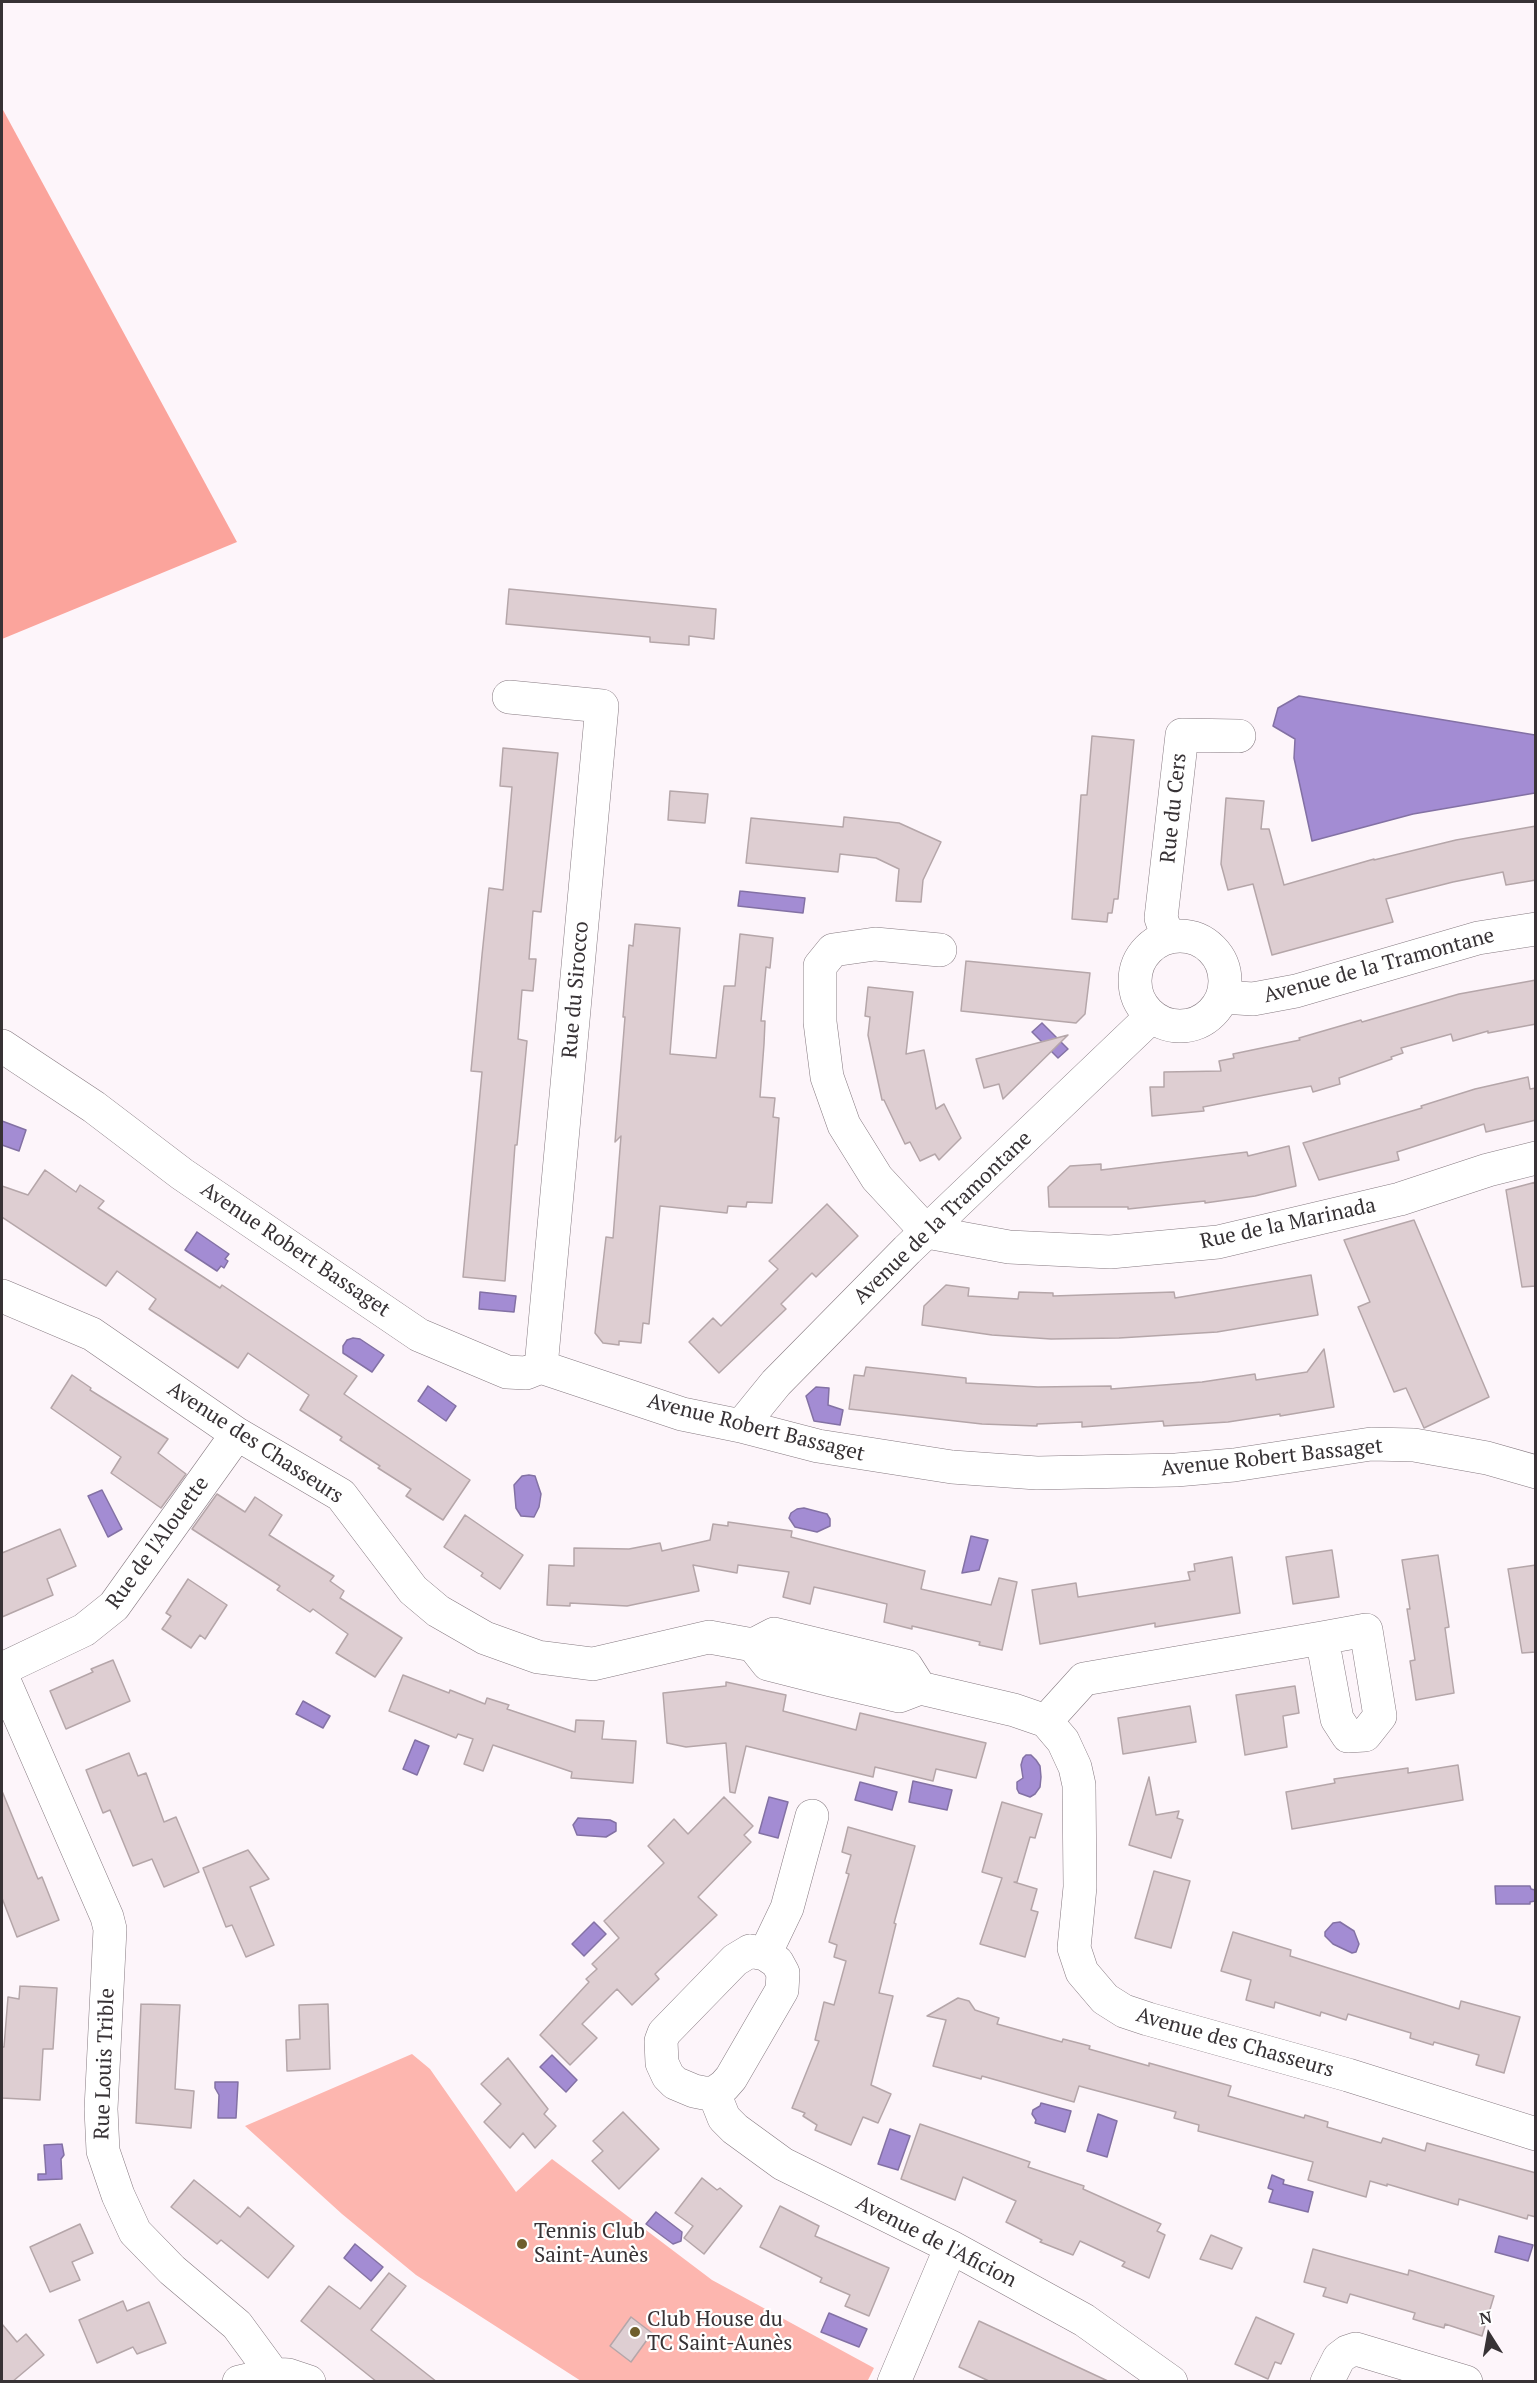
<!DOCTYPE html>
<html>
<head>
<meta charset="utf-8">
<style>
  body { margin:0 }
  #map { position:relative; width:1537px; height:2383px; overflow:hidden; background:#fdf5fa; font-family:"PT Serif",serif }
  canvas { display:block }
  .frame { position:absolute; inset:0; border:3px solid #373235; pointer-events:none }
  .north { position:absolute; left:1459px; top:2305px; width:60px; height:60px; -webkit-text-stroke:4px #fff; paint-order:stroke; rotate:349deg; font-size:16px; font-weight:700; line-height:24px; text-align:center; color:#373235 }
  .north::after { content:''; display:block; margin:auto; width:21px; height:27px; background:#373235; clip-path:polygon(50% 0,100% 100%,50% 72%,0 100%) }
</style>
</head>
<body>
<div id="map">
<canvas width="1537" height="2383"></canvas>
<div class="frame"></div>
<div class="north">N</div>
</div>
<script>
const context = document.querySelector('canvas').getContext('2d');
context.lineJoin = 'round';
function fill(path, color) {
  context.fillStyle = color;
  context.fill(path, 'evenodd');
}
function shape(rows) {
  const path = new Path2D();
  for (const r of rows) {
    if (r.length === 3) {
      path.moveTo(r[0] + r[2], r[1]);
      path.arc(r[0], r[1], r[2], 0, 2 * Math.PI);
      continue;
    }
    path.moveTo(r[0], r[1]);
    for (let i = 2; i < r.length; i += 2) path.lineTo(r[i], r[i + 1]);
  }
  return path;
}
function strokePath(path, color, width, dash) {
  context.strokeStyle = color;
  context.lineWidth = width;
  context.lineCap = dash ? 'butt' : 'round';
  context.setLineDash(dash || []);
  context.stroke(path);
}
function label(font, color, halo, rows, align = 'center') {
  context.font = font + ' "PT Serif",serif';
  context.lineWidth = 4.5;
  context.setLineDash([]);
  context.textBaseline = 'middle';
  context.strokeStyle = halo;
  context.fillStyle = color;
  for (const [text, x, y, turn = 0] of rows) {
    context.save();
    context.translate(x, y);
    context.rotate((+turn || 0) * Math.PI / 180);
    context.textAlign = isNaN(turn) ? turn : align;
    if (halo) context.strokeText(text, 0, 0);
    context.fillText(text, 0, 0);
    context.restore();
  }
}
const green = shape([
  [412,2054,430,2069,516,2192,552,2159,712,2280,874,2368,867,2382,581,2381,416,2275,342,2214,245,2126]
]);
const forest = shape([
  [2,108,237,542,2,639]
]);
const water = shape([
  [1299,696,1535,735,1535,793,1413,814,1312,841,1294,758,1295,739,1273,726,1278,708,1299,696],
  [740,891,805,898,803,913,738,906,740,891],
  [1042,1023,1068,1049,1058,1058,1032,1032,1042,1023],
  [2,1121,26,1130,19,1151,2,1145,2,1121],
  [197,1232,229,1254,225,1259,228,1261,224,1268,221,1266,217,1271,185,1250,197,1232],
  [480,1292,516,1296,514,1312,479,1309,480,1292],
  [353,1338,360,1339,384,1355,372,1372,343,1353,343,1346,347,1340,353,1338],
  [428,1386,456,1406,446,1421,418,1401,428,1386],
  [816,1387,829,1388,828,1405,843,1410,840,1425,814,1421,806,1396,816,1387],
  [529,1475,535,1476,541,1494,539,1507,534,1517,521,1516,516,1508,514,1485,522,1476,529,1475],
  [102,1490,122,1529,108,1537,88,1496,102,1490],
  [804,1508,827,1514,830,1519,830,1526,817,1532,795,1527,789,1518,791,1513,797,1509,804,1508],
  [971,1536,988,1540,979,1570,962,1573,971,1536],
  [303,1701,330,1716,323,1728,296,1714,303,1701],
  [415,1740,429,1746,417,1775,403,1769,415,1740],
  [1026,1755,1031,1755,1036,1760,1040,1766,1041,1777,1040,1787,1035,1794,1030,1797,1019,1793,1017,1789,1017,1782,1023,1778,1021,1765,1023,1758,1026,1755],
  [913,1781,952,1790,947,1810,909,1802,913,1781],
  [860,1782,897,1792,892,1810,855,1800,860,1782],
  [769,1797,788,1802,778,1838,759,1833,769,1797],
  [578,1818,610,1820,616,1823,616,1831,606,1837,577,1835,573,1825,578,1818],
  [1495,1886,1530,1886,1531,1889,1535,1890,1535,1901,1530,1902,1530,1904,1496,1904,1495,1886],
  [594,1922,606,1934,584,1956,572,1944,594,1922],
  [1340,1922,1354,1931,1359,1944,1356,1952,1352,1953,1333,1944,1325,1936,1325,1932,1333,1923,1340,1922],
  [552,2055,577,2080,566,2092,540,2067,552,2055],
  [215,2082,238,2082,236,2118,218,2118,219,2095,215,2088,215,2082],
  [1041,2103,1071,2111,1065,2132,1035,2123,1036,2120,1032,2114,1033,2110,1040,2106,1041,2103],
  [1098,2114,1117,2121,1107,2157,1087,2151,1098,2114],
  [890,2129,910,2136,898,2170,878,2164,890,2129],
  [62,2144,64,2155,61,2159,62,2179,38,2180,38,2174,46,2174,44,2145,62,2144],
  [1272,2175,1284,2180,1283,2184,1313,2192,1308,2212,1269,2202,1273,2190,1268,2188,1272,2175],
  [656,2212,682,2232,681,2241,673,2244,646,2224,656,2212],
  [1499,2236,1533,2245,1528,2261,1495,2252,1499,2236],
  [355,2244,383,2267,371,2281,344,2258,355,2244],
  [829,2313,867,2329,859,2347,821,2332,829,2313]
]);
const building = shape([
  [509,589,716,609,714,639,689,636,689,645,650,642,650,637,506,624,509,589],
  [1092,736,1134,740,1118,899,1114,899,1112,913,1108,913,1107,922,1072,919,1081,795,1087,795,1092,736],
  [503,748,558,753,541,912,533,911,529,959,536,959,533,991,522,990,518,1039,527,1041,517,1145,515,1145,505,1281,463,1277,482,1072,471,1071,482,955,489,888,503,890,512,787,500,786,503,748],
  [670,791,708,794,705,823,668,820,670,791],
  [1226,798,1264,801,1261,829,1269,829,1284,885,1374,859,1374,860,1456,840,1536,826,1536,880,1506,885,1503,872,1453,882,1386,899,1393,922,1272,955,1253,884,1228,890,1221,864,1226,798],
  [844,817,899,823,941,842,923,880,921,902,896,901,899,869,876,858,840,854,838,872,746,863,751,818,843,827,844,817],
  [635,924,680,928,670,1054,716,1058,724,986,735,986,740,934,773,938,770,968,766,967,761,1021,765,1021,764,1044,760,1097,775,1098,773,1117,779,1118,772,1203,747,1202,746,1207,728,1206,727,1213,660,1206,649,1324,643,1323,641,1343,619,1341,619,1345,603,1343,595,1333,606,1237,613,1238,621,1136,615,1142,625,1017,623,1017,629,945,633,946,635,924],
  [966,961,1090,973,1085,1014,1076,1023,961,1011,966,961],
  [1536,980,1536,1024,1488,1033,1488,1031,1453,1041,1451,1034,1401,1048,1403,1053,1391,1057,1392,1059,1339,1078,1340,1084,1313,1092,1311,1086,1203,1107,1204,1111,1152,1116,1150,1087,1164,1087,1164,1072,1221,1071,1219,1061,1234,1058,1233,1054,1300,1040,1299,1038,1361,1020,1362,1022,1459,994,1536,980],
  [868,987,913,992,906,1054,924,1050,936,1109,944,1104,961,1138,939,1160,935,1154,920,1161,910,1142,905,1144,884,1100,882,1100,868,1035,870,1017,865,1016,868,987],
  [1068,1035,1003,1099,999,1084,984,1088,976,1059,1068,1035],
  [1528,1077,1530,1089,1536,1088,1536,1120,1486,1132,1484,1124,1397,1152,1399,1160,1319,1180,1303,1143,1422,1108,1421,1106,1475,1089,1528,1077],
  [1289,1146,1296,1186,1255,1196,1205,1203,1205,1201,1128,1209,1128,1207,1049,1207,1048,1187,1070,1166,1101,1164,1101,1170,1247,1152,1248,1156,1289,1146],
  [45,1170,76,1192,80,1185,104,1201,98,1208,220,1288,222,1285,357,1376,344,1394,470,1480,443,1520,406,1496,411,1489,378,1468,380,1466,340,1440,342,1437,300,1410,309,1395,248,1353,238,1368,149,1309,156,1299,117,1271,106,1286,2,1217,2,1186,28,1195,45,1170],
  [1536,1182,1536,1286,1522,1287,1506,1190,1536,1182],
  [827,1204,858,1236,816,1277,812,1273,781,1304,786,1309,719,1373,689,1342,713,1318,721,1326,778,1269,769,1261,827,1204],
  [1414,1220,1489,1397,1424,1428,1406,1388,1394,1392,1358,1307,1370,1302,1344,1240,1414,1220],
  [1311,1275,1318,1315,1217,1332,1119,1338,1051,1339,992,1335,922,1325,924,1306,946,1285,969,1288,968,1296,1018,1299,1019,1292,1053,1293,1053,1296,1174,1292,1175,1298,1311,1275],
  [1324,1349,1334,1407,1280,1416,1280,1414,1228,1422,1164,1426,1163,1421,1082,1427,1082,1422,1037,1424,1037,1426,982,1424,849,1409,854,1375,864,1376,866,1367,966,1378,966,1383,1038,1387,1111,1386,1111,1389,1202,1382,1255,1374,1256,1380,1307,1372,1324,1349],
  [72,1375,91,1388,90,1390,168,1439,158,1453,186,1474,161,1508,111,1473,121,1457,51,1408,72,1375],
  [217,1494,245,1512,255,1497,282,1515,269,1535,334,1576,330,1581,344,1591,340,1598,402,1638,375,1677,336,1653,348,1634,313,1609,310,1612,277,1590,280,1586,192,1529,217,1494],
  [465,1515,523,1555,500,1589,481,1576,483,1573,444,1547,465,1515],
  [728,1522,792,1531,791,1537,925,1571,921,1589,991,1605,999,1578,1017,1582,1002,1650,979,1645,980,1642,912,1626,912,1629,884,1622,887,1604,845,1594,814,1587,810,1604,783,1597,789,1572,738,1565,737,1573,693,1565,699,1591,627,1606,570,1603,570,1606,547,1605,549,1565,574,1566,574,1548,629,1549,660,1543,662,1551,710,1540,713,1524,728,1526,728,1522],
  [60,1529,76,1566,47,1579,53,1595,2,1617,2,1553,60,1529],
  [1332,1550,1339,1597,1293,1604,1286,1557,1332,1550],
  [1438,1555,1449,1627,1445,1628,1454,1693,1416,1700,1410,1661,1415,1660,1407,1609,1410,1609,1402,1560,1438,1555],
  [1232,1557,1240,1613,1155,1627,1155,1623,1040,1644,1032,1590,1076,1583,1078,1597,1190,1580,1188,1572,1195,1571,1194,1564,1232,1557],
  [1536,1565,1536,1652,1522,1653,1508,1569,1536,1565],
  [188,1579,227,1605,205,1639,200,1635,191,1648,162,1629,171,1616,166,1613,188,1579],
  [113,1660,130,1701,66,1729,50,1691,93,1672,91,1669,113,1660],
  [403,1675,449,1693,450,1690,485,1704,487,1698,509,1705,507,1709,575,1732,576,1720,604,1721,602,1739,636,1741,633,1783,571,1778,572,1772,493,1745,483,1771,464,1764,473,1739,458,1734,456,1738,389,1711,403,1675],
  [726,1682,786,1695,783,1711,856,1730,860,1713,986,1743,976,1778,936,1769,933,1781,875,1767,873,1777,746,1746,735,1793,730,1792,726,1743,686,1747,667,1743,663,1693,726,1686,726,1682],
  [1295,1686,1299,1713,1283,1716,1287,1747,1245,1755,1236,1695,1295,1686],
  [1190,1706,1196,1742,1123,1754,1118,1718,1190,1706],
  [129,1753,138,1776,146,1773,164,1822,176,1817,199,1872,164,1887,152,1859,133,1866,110,1810,103,1813,86,1770,129,1753],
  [1458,1765,1463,1800,1292,1829,1286,1792,1335,1783,1334,1779,1408,1768,1408,1773,1458,1765],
  [1149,1777,1156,1815,1179,1811,1177,1818,1183,1820,1171,1858,1129,1845,1149,1777],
  [2,1791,38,1879,42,1877,59,1920,17,1937,2,1898,2,1791],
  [724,1797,753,1826,744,1835,751,1842,698,1897,717,1915,655,1974,659,1979,632,2005,617,1989,582,2024,597,2038,570,2065,540,2035,589,1982,586,1979,597,1969,592,1964,619,1938,604,1921,664,1863,648,1846,674,1819,688,1834,724,1797],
  [1002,1802,1042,1814,1035,1838,1030,1837,1017,1882,1014,1882,1037,1889,1031,1910,1038,1912,1025,1957,980,1944,1002,1878,982,1872,1002,1802],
  [848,1827,915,1846,894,1923,896,1924,879,1993,893,1996,871,2085,891,2094,878,2123,863,2117,851,2145,815,2130,817,2125,803,2116,805,2113,792,2108,819,2041,815,2040,824,2002,834,2005,846,1961,834,1957,837,1945,829,1942,849,1874,846,1873,851,1855,842,1852,848,1827],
  [248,1850,269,1879,250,1887,274,1945,246,1957,232,1925,226,1927,203,1868,248,1850],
  [1154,1871,1190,1881,1171,1948,1135,1938,1154,1871],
  [1233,1932,1291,1950,1290,1956,1459,2009,1461,2001,1520,2017,1504,2073,1476,2065,1479,2055,1434,2042,1433,2045,1410,2038,1411,2033,1348,2014,1346,2020,1321,2012,1320,2016,1275,2002,1274,2008,1246,2000,1251,1980,1221,1971,1233,1932],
  [20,1986,57,1988,53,2049,43,2049,40,2100,2,2098,2,2047,4,2047,8,1997,19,1999,20,1986],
  [958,1998,969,2001,975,2010,999,2018,997,2024,1062,2042,1063,2039,1090,2046,1089,2049,1149,2066,1149,2063,1231,2086,1228,2096,1304,2118,1305,2115,1328,2122,1327,2127,1381,2143,1383,2138,1425,2151,1427,2143,1536,2173,1536,2217,1528,2215,1527,2219,1459,2199,1458,2205,1387,2184,1387,2186,1370,2181,1366,2197,1308,2180,1313,2162,1198,2131,1199,2125,1174,2118,1176,2112,1079,2086,1074,2102,982,2076,981,2079,933,2066,946,2020,927,2016,958,1998],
  [141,2004,180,2005,175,2089,194,2091,191,2128,136,2123,141,2004],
  [328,2004,330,2069,287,2071,286,2040,300,2039,299,2005,328,2004],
  [508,2058,548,2109,544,2114,556,2126,535,2148,523,2133,510,2148,484,2122,501,2104,481,2084,508,2058],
  [623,2112,659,2149,619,2189,592,2161,603,2151,593,2141,623,2112],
  [920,2124,1030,2162,1028,2167,1084,2186,1083,2189,1161,2224,1157,2231,1165,2235,1149,2278,1122,2266,1125,2262,1080,2241,1073,2255,1040,2242,1042,2240,1006,2222,1016,2201,963,2177,955,2200,901,2179,920,2124],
  [702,2178,717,2190,720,2188,742,2206,704,2254,684,2238,693,2226,675,2213,702,2178],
  [194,2180,240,2217,248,2207,294,2246,268,2278,221,2240,217,2244,171,2207,194,2180],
  [780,2206,819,2226,815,2236,889,2268,869,2316,845,2306,850,2295,820,2282,822,2278,760,2247,780,2206],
  [80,2224,93,2253,72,2262,80,2280,50,2292,30,2247,80,2224],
  [1211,2235,1242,2248,1232,2269,1200,2259,1211,2235],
  [1313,2249,1408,2275,1409,2270,1494,2296,1482,2336,1445,2324,1444,2328,1426,2323,1413,2319,1415,2313,1350,2294,1347,2303,1323,2296,1326,2288,1304,2282,1313,2249],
  [389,2273,406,2286,371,2330,437,2382,377,2382,301,2321,329,2286,360,2309,389,2273],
  [123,2301,127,2311,149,2302,166,2343,137,2354,133,2347,97,2363,79,2320,123,2301],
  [631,2317,652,2333,631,2362,610,2346,631,2317],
  [1256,2317,1294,2334,1281,2364,1275,2362,1268,2379,1235,2364,1256,2317],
  [979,2321,1110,2382,991,2382,959,2367,979,2321],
  [2,2324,17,2342,26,2334,44,2355,12,2382,2,2382,2,2324]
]);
const minor = shape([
  [509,697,602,706,541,1367],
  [1180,981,45],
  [1168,937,1161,918,1182,735,1239,736],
  [940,950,875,944,833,950,820,966,820,1022,827,1077,844,1125,877,1178,927,1232,1009,1247,1110,1252,1218,1242,1400,1199,1488,1170,1536,1158],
  [1223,997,1253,999,1296,991,1478,938,1536,929],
  [2,1046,94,1107,182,1174,419,1335,507,1372,526,1373,541,1367,682,1414,741,1426,818,1446,952,1467,1037,1473,1176,1470,1234,1465,1371,1444,1414,1445,1487,1458,1536,1472],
  [2,1296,92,1334,237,1434,341,1495,413,1590,438,1611,485,1638,538,1657,593,1664,709,1637,753,1645,774,1634,906,1666,920,1688],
  [741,1426,776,1383,907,1250,1151,1017],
  [753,1645,768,1664,831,1680,899,1696,920,1688,1014,1710,1046,1721,1063,1741,1075,1767,1079,1785,1080,1887,1074,1948,1082,1972,1105,1999,1124,2011,1148,2019,1348,2075,1536,2134],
  [2,1669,84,1630,114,1606,237,1434],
  [2,1676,107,1917,110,1929,101,2109,103,2151,118,2195,135,2232,172,2270,237,2325,273,2374],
  [1046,1721,1084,1679,1322,1638,1366,1630,1380,1716,1365,1735,1348,1736,1337,1719,1322,1638],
  [750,1951,765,1954,777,1962,783,1973,782,1990,731,2078,724,2086,714,2093,704,2093,694,2091,675,2083,668,2076,662,2063,661,2041,664,2033,735,1960,750,1951],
  [765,1954,787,1908,812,1816],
  [714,2093,724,2118,735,2129,783,2164,951,2247,1084,2320,1171,2382],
  [239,2382,273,2374,288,2375,309,2382],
  [894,2382,951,2247],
  [1327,2382,1339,2358,1347,2352,1356,2349,1466,2382]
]);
const markers = [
  [522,2244,6,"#6f5e2c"],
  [635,2332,6,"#6f5e2c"]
];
const streetNames = [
  ["Rue du Cers",1174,808,-84],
  ["Avenue de la Tramontane",1379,966,-15],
  ["Rue du Sirocco",576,990,-85],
  ["Avenue de la Tramontane",943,1218,-44],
  ["Rue de la Marinada",1288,1224,-12],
  ["Avenue Robert Bassaget",295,1250,34],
  ["Avenue Robert Bassaget",756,1428,14],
  ["Avenue des Chasseurs",255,1443,33],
  ["Avenue Robert Bassaget",1272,1458,-6],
  ["Rue de l'Alouette",158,1543,-54],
  ["Avenue des Chasseurs",1235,2043,16],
  ["Rue Louis Trible",105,2064,-88],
  ["Avenue de l'Aficion",936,2242,27]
];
const poiNames = [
  ["Tennis Club",534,2232],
  ["Saint-Aunès",534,2256],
  ["Club House du",647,2320],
  ["TC Saint-Aunès",647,2344]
];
fill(green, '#fdb6af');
fill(forest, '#fba49c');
fill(water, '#a38cd3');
strokePath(water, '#8371a4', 1.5);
fill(building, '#deced2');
strokePath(building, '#b5a6a9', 1.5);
strokePath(minor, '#867a81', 34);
strokePath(minor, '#fff', 33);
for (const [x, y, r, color] of markers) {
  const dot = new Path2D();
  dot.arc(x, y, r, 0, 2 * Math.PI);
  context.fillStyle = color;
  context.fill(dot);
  strokePath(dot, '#fff', 2);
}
label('21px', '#373235', '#fff', streetNames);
label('21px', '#373235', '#fff', poiNames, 'left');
</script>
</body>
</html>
